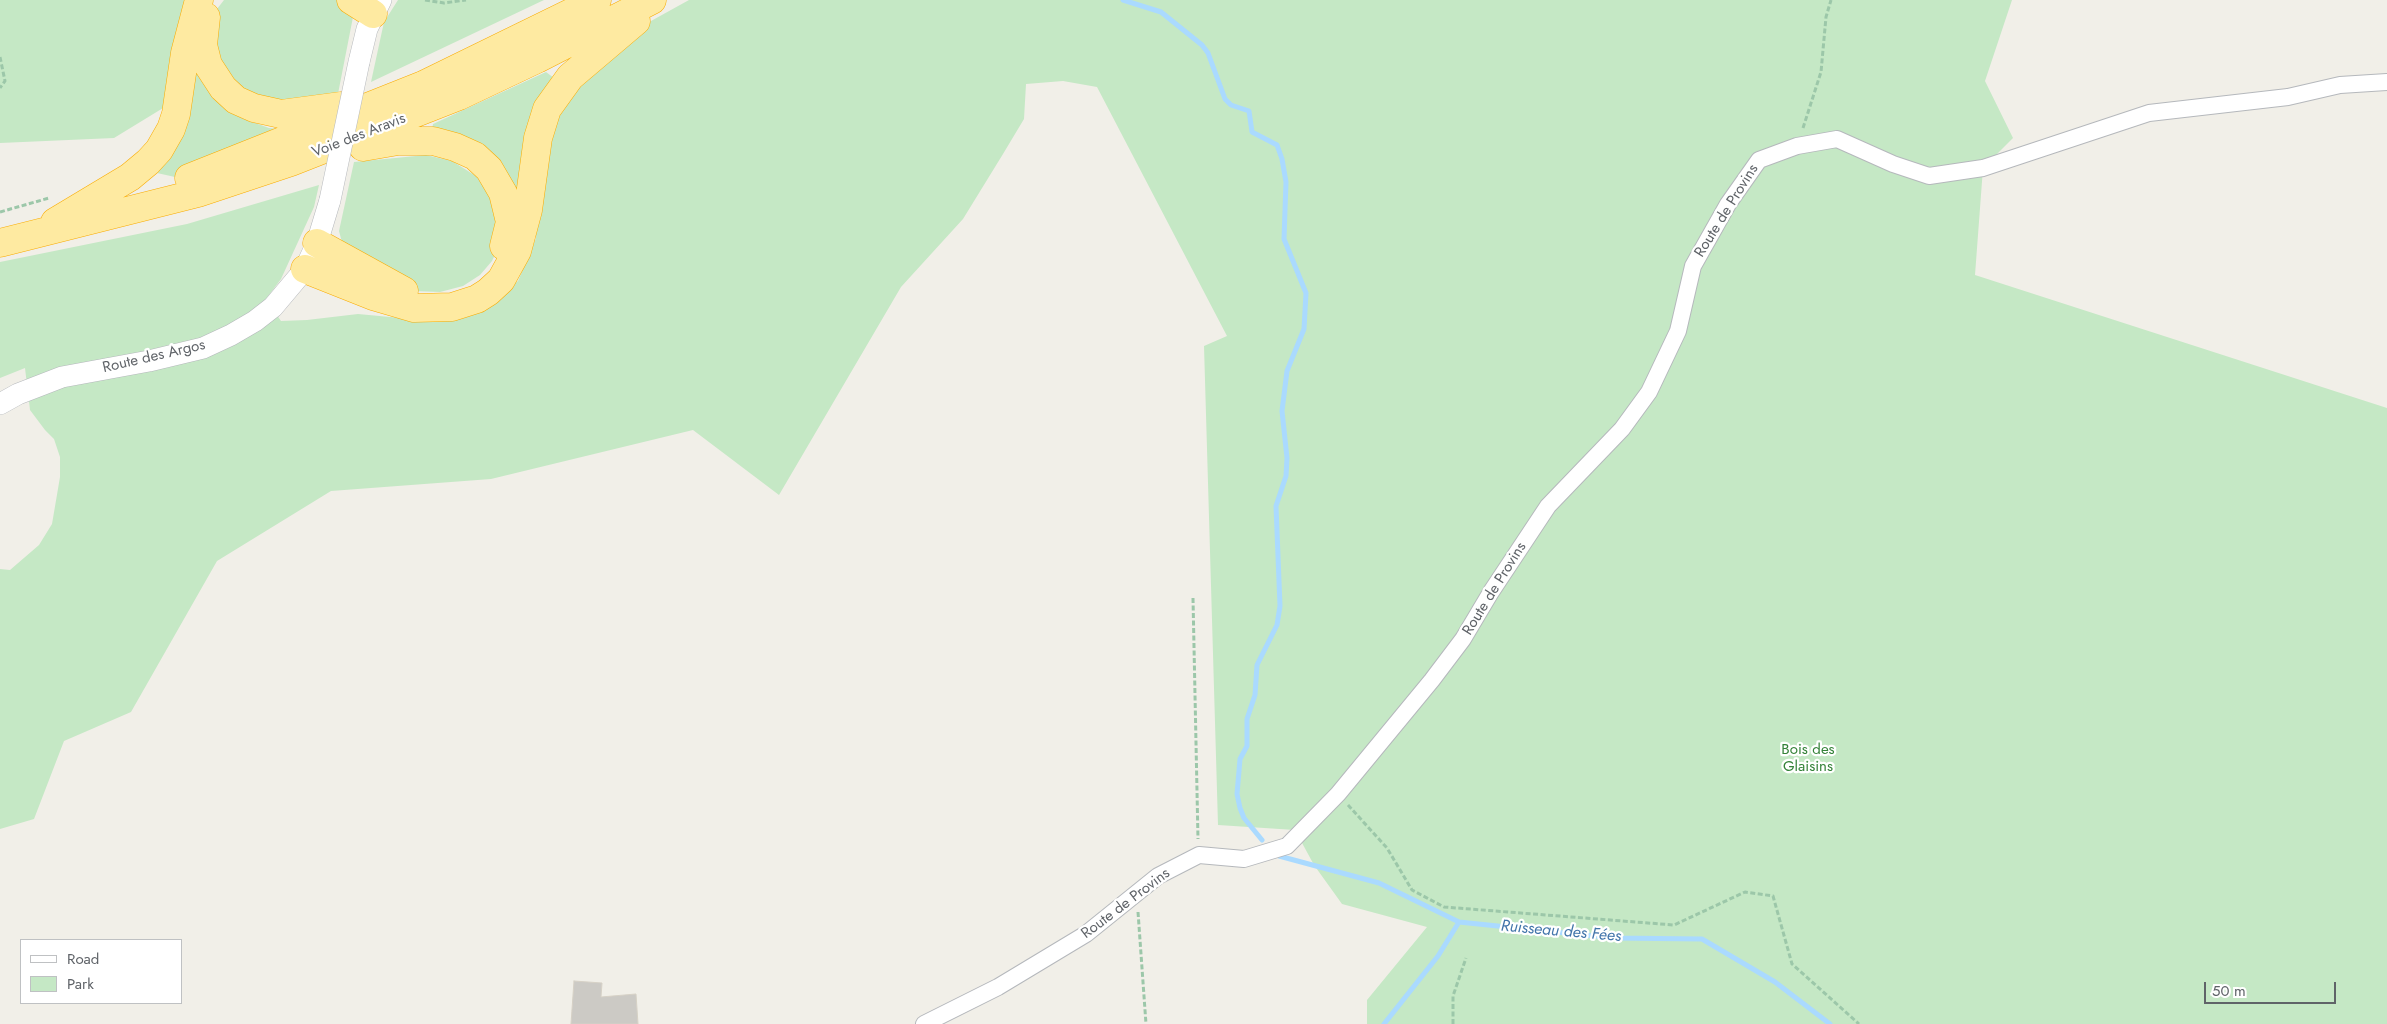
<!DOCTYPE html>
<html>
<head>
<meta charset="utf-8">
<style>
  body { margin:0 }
  #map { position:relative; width:2387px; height:1024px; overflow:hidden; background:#f1efe8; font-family:Jost,sans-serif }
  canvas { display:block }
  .legend { position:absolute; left:20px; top:939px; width:162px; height:65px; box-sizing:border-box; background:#fff; border:1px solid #bfc1c3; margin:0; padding:6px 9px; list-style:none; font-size:15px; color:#5f6368 }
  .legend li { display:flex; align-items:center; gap:10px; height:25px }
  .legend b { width:25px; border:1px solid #bfc1c3 }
  .scale { position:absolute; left:2204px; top:982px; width:132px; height:22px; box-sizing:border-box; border:2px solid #5f6368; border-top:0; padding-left:6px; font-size:15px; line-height:18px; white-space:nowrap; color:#5f6368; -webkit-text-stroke:4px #fff; paint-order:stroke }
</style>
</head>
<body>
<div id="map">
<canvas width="2387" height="1024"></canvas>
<ul class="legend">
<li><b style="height:6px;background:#fff"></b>Road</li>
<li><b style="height:14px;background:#c5e8c5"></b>Park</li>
</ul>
<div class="scale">50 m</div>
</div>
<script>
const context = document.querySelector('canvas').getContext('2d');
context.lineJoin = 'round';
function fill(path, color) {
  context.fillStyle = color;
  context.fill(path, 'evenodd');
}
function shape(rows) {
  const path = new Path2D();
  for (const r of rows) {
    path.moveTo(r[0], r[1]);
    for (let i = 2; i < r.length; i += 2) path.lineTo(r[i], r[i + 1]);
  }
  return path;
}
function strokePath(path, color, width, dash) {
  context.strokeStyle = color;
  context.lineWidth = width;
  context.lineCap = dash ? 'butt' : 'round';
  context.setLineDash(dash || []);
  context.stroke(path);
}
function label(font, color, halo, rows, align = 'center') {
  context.font = font + ' Jost,sans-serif';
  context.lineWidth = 4.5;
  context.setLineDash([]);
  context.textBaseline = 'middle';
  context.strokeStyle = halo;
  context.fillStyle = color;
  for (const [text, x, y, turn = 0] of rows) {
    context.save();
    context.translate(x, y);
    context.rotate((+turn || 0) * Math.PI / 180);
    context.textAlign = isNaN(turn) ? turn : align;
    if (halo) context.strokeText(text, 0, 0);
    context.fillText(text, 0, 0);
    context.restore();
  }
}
const green = shape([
  [0,0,194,0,168,105,114,138,0,143],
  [224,0,340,0,353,17,336,104,308,110,228,89,209,31,217,9],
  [398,0,544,0,371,82,384,22],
  [689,0,2012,0,1985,81,2013,138,1983,168,1975,275,2387,408,2387,1024,1367,1024,1367,1000,1427,927,1342,904,1314,865,1295,830,1218,825,1204,346,1227,336,1097,87,1063,81,1026,84,1024,119,1003,154,963,219,901,287,779,495,693,430,491,479,331,491,217,561,131,712,64,741,34,819,0,829,0,569,10,570,39,545,52,524,60,477,60,457,54,439,45,430,30,410,25,368,0,378,0,262,187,224,319,185,314,207,281,279,266,299,281,321,307,320,358,314,433,321,476,312,518,281,536,238,536,210,556,119,572,83,651,21],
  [199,65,220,102,244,119,269,128,288,130,287,135,175,177,157,173,178,144,191,71],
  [546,72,554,78,515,201,431,135,433,124],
  [426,155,452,161,476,176,488,189,502,240,492,261,480,275,463,286,440,292,413,291,343,246,339,231,354,162]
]);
const stream = shape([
  [1123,0,1161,12,1202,45,1208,53,1225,99,1231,105,1249,111,1252,132,1277,145,1282,159,1286,182,1284,239,1306,293,1304,329,1287,371,1282,411,1287,458,1286,476,1276,506,1280,606,1277,625,1257,665,1255,695,1247,719,1247,746,1240,759,1239,771,1237,794,1240,808,1244,818,1262,840],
  [1279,856,1379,883,1459,922,1613,938,1702,939,1775,982,1830,1024],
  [1384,1024,1438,956,1459,922]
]);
const building = shape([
  [574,981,602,983,601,997,636,994,638,1024,571,1024,574,981]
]);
const path = shape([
  [425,0,444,3,466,0],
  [0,57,5,81,0,88],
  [1803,128,1821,72,1826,17,1831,0],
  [0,212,49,198],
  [1193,598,1198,839],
  [1348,805,1387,848,1412,890,1444,907,1674,925,1745,892,1773,896,1792,964,1859,1024],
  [1138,912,1146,1024],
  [1453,1024,1453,996,1466,958]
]);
const minor = shape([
  [924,1024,998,987,1086,934,1158,876,1199,855,1244,859,1287,846,1338,794,1432,680,1463,639,1491,592,1548,506,1622,429,1649,392,1678,331,1693,266,1728,204,1759,160,1797,146,1837,139,1893,164,1929,176,1983,168,2149,113,2288,97,2340,85,2387,82]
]);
const tertiary = shape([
  [359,62,367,29,381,0],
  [0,404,18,394,62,377,149,361,203,348,231,335,255,321,273,307,305,269,317,243,330,200]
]);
const trunk = shape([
  [351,0,373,14],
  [206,17,203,45,208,65,223,88,236,100,254,108,281,114,341,106],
  [363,147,398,141,433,141,455,147,475,156,489,169,503,193,510,222,504,246],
  [189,178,423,85,597,0],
  [55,222,130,177,148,162,159,150,171,129,176,114,185,53,199,0],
  [0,243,198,193,291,162,459,96,537,59,652,0],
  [317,243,404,291],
  [305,269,373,296,414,308,452,307,477,299,488,292,501,280,517,251,528,210,538,138,547,109,570,77,636,21]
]);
const tertiaryBridge = shape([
  [330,200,359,62]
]);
const streetNames = [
  ["Voie des Aravis",359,136,-21],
  ["Route de Provins",1727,211,-58],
  ["Route des Argos",154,357,-13],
  ["Route de Provins",1495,589,-58],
  ["Route de Provins",1126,904,-37]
];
const parkNames = [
  ["Bois des",1808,750],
  ["Glaisins",1808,767]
];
const waterNames = [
  ["Ruisseau des Fées",1561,932,5]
];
fill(green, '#c5e8c5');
strokePath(stream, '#aadaff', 5);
fill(building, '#cccac5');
strokePath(building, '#d6d1c6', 1);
strokePath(minor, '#b5b8bc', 18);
strokePath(tertiary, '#b5b8bc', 22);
strokePath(trunk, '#f9ab00', 29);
strokePath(path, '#9cc7a9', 3, [5, 2.5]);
strokePath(minor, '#fff', 16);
strokePath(tertiary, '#fff', 21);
strokePath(trunk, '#feeaa1', 28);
strokePath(tertiaryBridge, '#b5b8bc', 22, []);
strokePath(tertiaryBridge, '#fff', 21);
label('15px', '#5f6368', '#fff', streetNames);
label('15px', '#348238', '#fff', parkNames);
label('italic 16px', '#4174aa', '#fff', waterNames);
</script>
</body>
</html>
